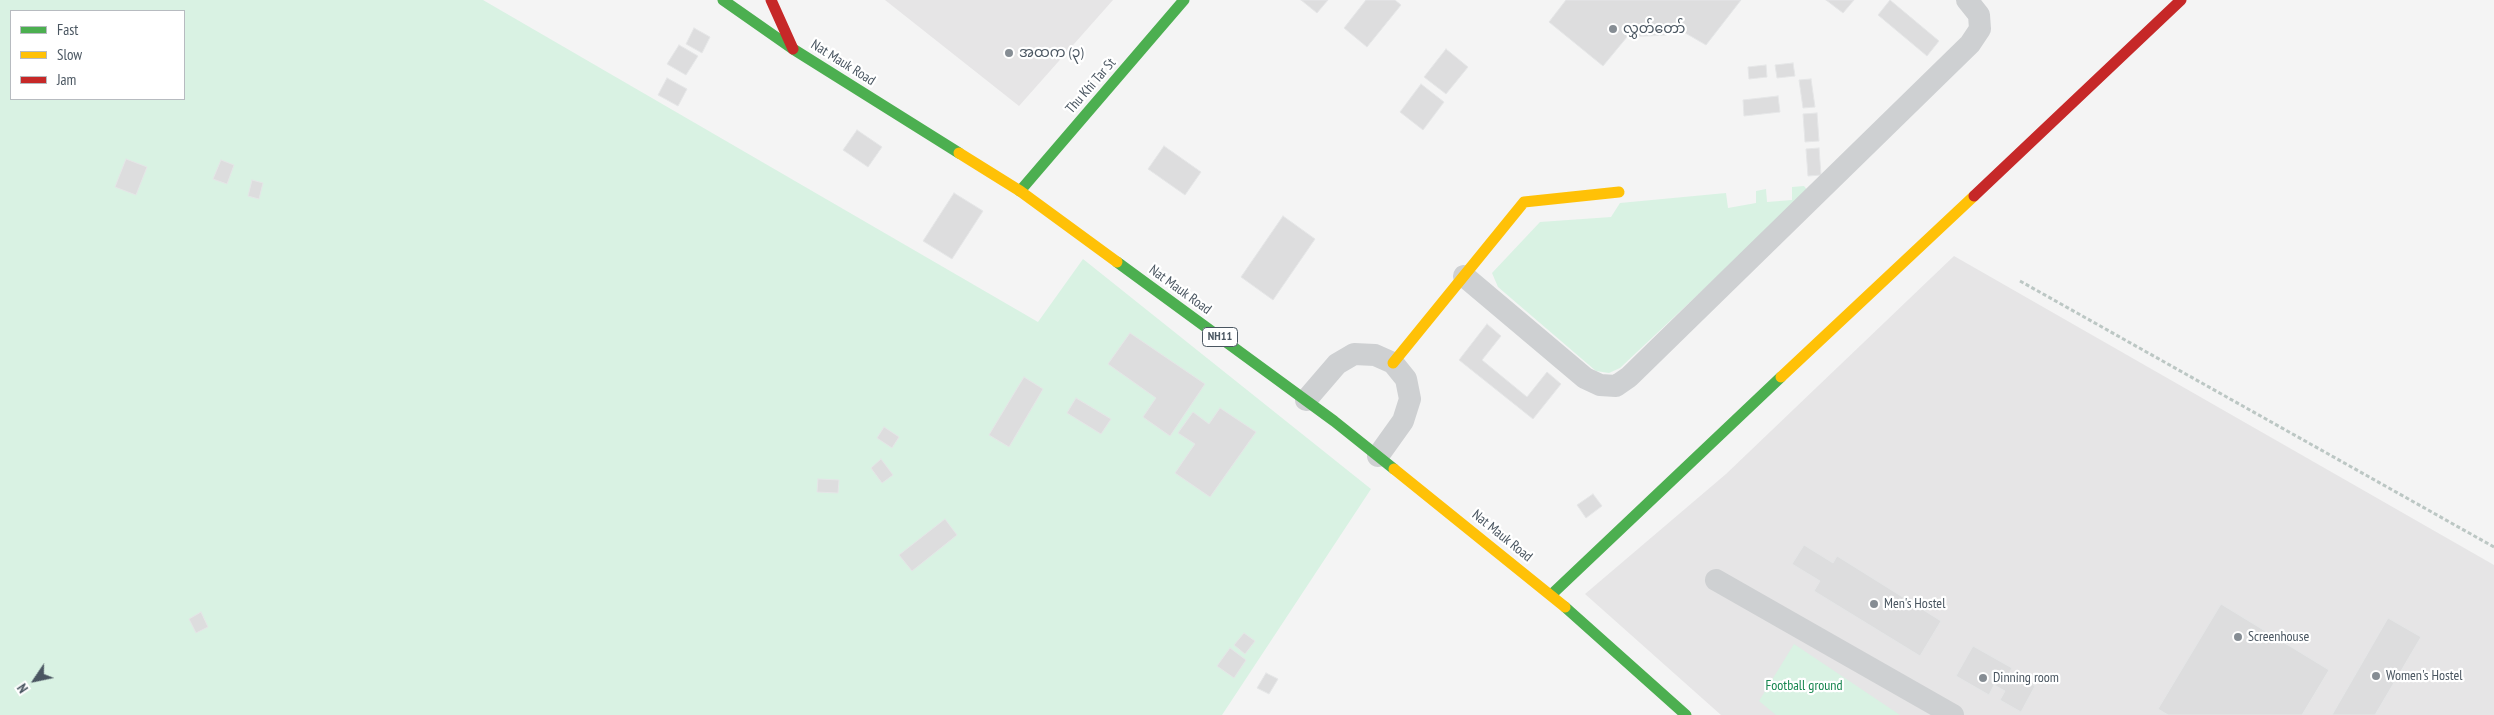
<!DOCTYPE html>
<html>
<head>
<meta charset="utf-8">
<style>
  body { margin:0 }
  #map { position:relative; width:2494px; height:715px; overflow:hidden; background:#f4f4f4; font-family:"PT Sans Narrow",sans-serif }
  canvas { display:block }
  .legend { position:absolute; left:10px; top:10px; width:175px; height:90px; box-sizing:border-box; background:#fff; border:1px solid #b7bbc0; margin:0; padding:6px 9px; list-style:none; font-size:15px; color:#4a5661 }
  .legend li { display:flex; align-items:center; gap:10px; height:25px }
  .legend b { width:25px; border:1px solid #b7bbc0 }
  .north { position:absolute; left:10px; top:655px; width:50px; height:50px; -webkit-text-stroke:4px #fff; paint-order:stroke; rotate:236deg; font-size:14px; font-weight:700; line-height:20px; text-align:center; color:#4a5661 }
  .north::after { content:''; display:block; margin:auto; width:18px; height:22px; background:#4a5661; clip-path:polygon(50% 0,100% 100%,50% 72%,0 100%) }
</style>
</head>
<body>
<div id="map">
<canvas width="2494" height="715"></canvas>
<ul class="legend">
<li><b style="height:6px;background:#4caf50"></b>Fast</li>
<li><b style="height:6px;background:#ffc107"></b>Slow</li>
<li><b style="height:6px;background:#c62828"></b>Jam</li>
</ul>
<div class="north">N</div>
</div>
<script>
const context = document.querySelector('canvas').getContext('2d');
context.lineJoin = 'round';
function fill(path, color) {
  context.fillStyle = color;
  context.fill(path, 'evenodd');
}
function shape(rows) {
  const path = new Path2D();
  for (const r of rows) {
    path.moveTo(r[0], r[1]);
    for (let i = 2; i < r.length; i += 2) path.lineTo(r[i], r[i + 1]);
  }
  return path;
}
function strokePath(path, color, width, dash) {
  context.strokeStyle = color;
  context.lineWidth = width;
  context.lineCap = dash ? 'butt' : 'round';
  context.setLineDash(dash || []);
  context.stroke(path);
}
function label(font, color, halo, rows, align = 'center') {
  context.font = font + ' "PT Sans Narrow","Noto Sans Myanmar",sans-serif';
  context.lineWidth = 4.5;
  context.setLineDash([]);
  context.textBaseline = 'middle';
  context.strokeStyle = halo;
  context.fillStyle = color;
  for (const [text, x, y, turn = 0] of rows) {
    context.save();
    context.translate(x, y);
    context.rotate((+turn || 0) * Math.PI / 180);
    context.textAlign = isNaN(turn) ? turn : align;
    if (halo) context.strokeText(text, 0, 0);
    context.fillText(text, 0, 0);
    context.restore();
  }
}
const education = shape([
  [885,0,1113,0,1019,106],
  [1954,256,2494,565,2494,715,1721,715,1585,594,1726,474]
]);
const green = shape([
  [0,0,483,0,1038,322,1083,259,1371,489,1222,715,0,715],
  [11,11,184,11,184,99,11,99],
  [1804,186,1808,191,1620,368,1609,373,1596,371,1498,287,1492,273,1540,222,1611,217,1620,203,1726,193,1728,208,1756,203,1756,191,1766,189,1767,202,1792,200,1792,187],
  [1794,644,1900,715,1776,715,1759,701]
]);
const building = shape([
  [1301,0,1328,0,1317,13,1301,0],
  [1366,0,1395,0,1401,5,1367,47,1344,28,1366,0],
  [1566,0,1741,0,1706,45,1668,23,1667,35,1627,37,1603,66,1549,22,1566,0],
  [1826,0,1854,0,1843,13,1826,0],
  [1890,0,1939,41,1927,56,1878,15,1890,0],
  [694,28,710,37,702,53,686,44,694,28],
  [679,45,698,56,686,75,667,64,679,45],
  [1446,49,1468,67,1446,94,1424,77,1446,49],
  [1793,63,1795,76,1777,78,1775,65,1793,63],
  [1766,65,1767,77,1749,79,1748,67,1766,65],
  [667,78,687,89,678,106,658,95,667,78],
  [1811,79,1815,107,1803,108,1799,80,1811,79],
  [1421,84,1444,102,1423,130,1400,112,1421,84],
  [1778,96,1780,112,1744,116,1743,100,1778,96],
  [1817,113,1819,141,1805,142,1803,114,1817,113],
  [857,130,882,147,868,167,843,150,857,130],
  [1164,146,1201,172,1185,195,1148,169,1164,146],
  [1819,148,1821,175,1808,176,1806,149,1819,148],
  [126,159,147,167,136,195,115,187,126,159],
  [221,160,234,165,227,184,213,179,221,160],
  [252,180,263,183,259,199,248,196,252,180],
  [954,193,983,211,952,259,923,241,954,193],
  [1283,216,1315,239,1273,300,1241,277,1283,216],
  [1487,324,1501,336,1482,360,1527,397,1547,372,1561,384,1533,419,1459,360,1487,324],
  [1130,333,1205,384,1170,436,1143,417,1156,398,1108,364,1130,333],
  [1024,377,1043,389,1009,447,989,435,1024,377],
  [1076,398,1111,419,1101,434,1067,413,1076,398],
  [1220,408,1256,432,1210,497,1175,473,1195,444,1178,433,1193,412,1209,424,1220,408],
  [884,427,899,437,892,448,877,438,884,427],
  [881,459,893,475,882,483,871,468,881,459],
  [818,479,839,480,838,493,817,492,818,479],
  [1593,494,1602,506,1586,518,1577,505,1593,494],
  [945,519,957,535,912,571,899,555,945,519],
  [1804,545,1833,563,1837,556,1941,621,1920,656,1814,591,1820,581,1792,564,1804,545],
  [2221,604,2329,670,2302,715,2168,715,2158,709,2221,604],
  [201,612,208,627,196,633,189,619,201,612],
  [2388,618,2421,637,2375,715,2332,715,2388,618],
  [1244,633,1255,641,1245,654,1234,645,1244,633],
  [1973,646,2012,668,2005,680,2012,684,2017,676,2035,686,2021,712,2000,700,2005,691,1994,685,1989,695,1956,676,1973,646],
  [1230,648,1246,660,1234,678,1217,666,1230,648],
  [1266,673,1278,679,1269,694,1257,688,1266,673]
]);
const path = shape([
  [2020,281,2494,547]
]);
const street = shape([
  [1464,276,1585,378,1600,385,1616,386,1629,377,1970,44,1980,29,1979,15,1967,0],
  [1306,400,1337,364,1354,354,1375,355,1393,363,1406,379,1410,399,1403,421,1378,456],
  [1716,580,1953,715]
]);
const fast = shape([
  [723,0,793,49,959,153],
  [1020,191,1184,0],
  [1117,262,1334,421,1394,469],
  [1551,595,1781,377],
  [1565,607,1686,715]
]);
const slow = shape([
  [959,153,1020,191,1117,262],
  [1393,363,1524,202,1619,192],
  [1781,377,1974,196],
  [1394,469,1565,607]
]);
const jam = shape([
  [771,0,793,49],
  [1974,196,2181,0]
]);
const markers = [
  [1613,29,5,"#868d94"],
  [1009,53,5,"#868d94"],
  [1874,604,5,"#868d94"],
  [2238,637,5,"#868d94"],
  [2376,676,5,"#868d94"],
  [1983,678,5,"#868d94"]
];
const shields = [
  [1220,337,35]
];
const shieldNames = [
  ["NH11",1220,337]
];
const poiNames = [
  ["လွှတ်တော်",1623,29],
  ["အထက (၃)",1019,53],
  ["Men's Hostel",1884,604],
  ["Screenhouse",2248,637],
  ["Women's Hostel",2386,676],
  ["Dinning room",1993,678]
];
const streetNames = [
  ["Nat Mauk Road",843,63,32],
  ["Thu Khi Tar St",1091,86,-49],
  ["Nat Mauk Road",1180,290,36],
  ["Nat Mauk Road",1502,536,39]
];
const parkNames = [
  ["Football ground",1804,686]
];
fill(education, '#e6e5e6');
fill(green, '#d9f2e3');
fill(building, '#ddddde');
strokePath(building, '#e5e6e7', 1);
strokePath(path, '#bcc7c4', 3, [4, 2.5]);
strokePath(street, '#ced0d2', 22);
strokePath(fast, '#4caf50', 11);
strokePath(slow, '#ffc107', 11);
strokePath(jam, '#c62828', 11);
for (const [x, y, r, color] of markers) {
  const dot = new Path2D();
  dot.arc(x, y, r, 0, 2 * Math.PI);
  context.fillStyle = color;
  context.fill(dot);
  strokePath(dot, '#fff', 2);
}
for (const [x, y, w] of shields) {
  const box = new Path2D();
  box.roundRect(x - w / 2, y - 9.5, w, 19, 4);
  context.fillStyle = '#fff';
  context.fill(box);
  strokePath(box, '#4a5661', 1);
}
label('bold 12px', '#4a5661', null, shieldNames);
label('14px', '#4a5661', '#fff', poiNames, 'left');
label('14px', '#4a5661', '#fff', streetNames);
label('14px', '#17864f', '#fff', parkNames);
</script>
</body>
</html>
